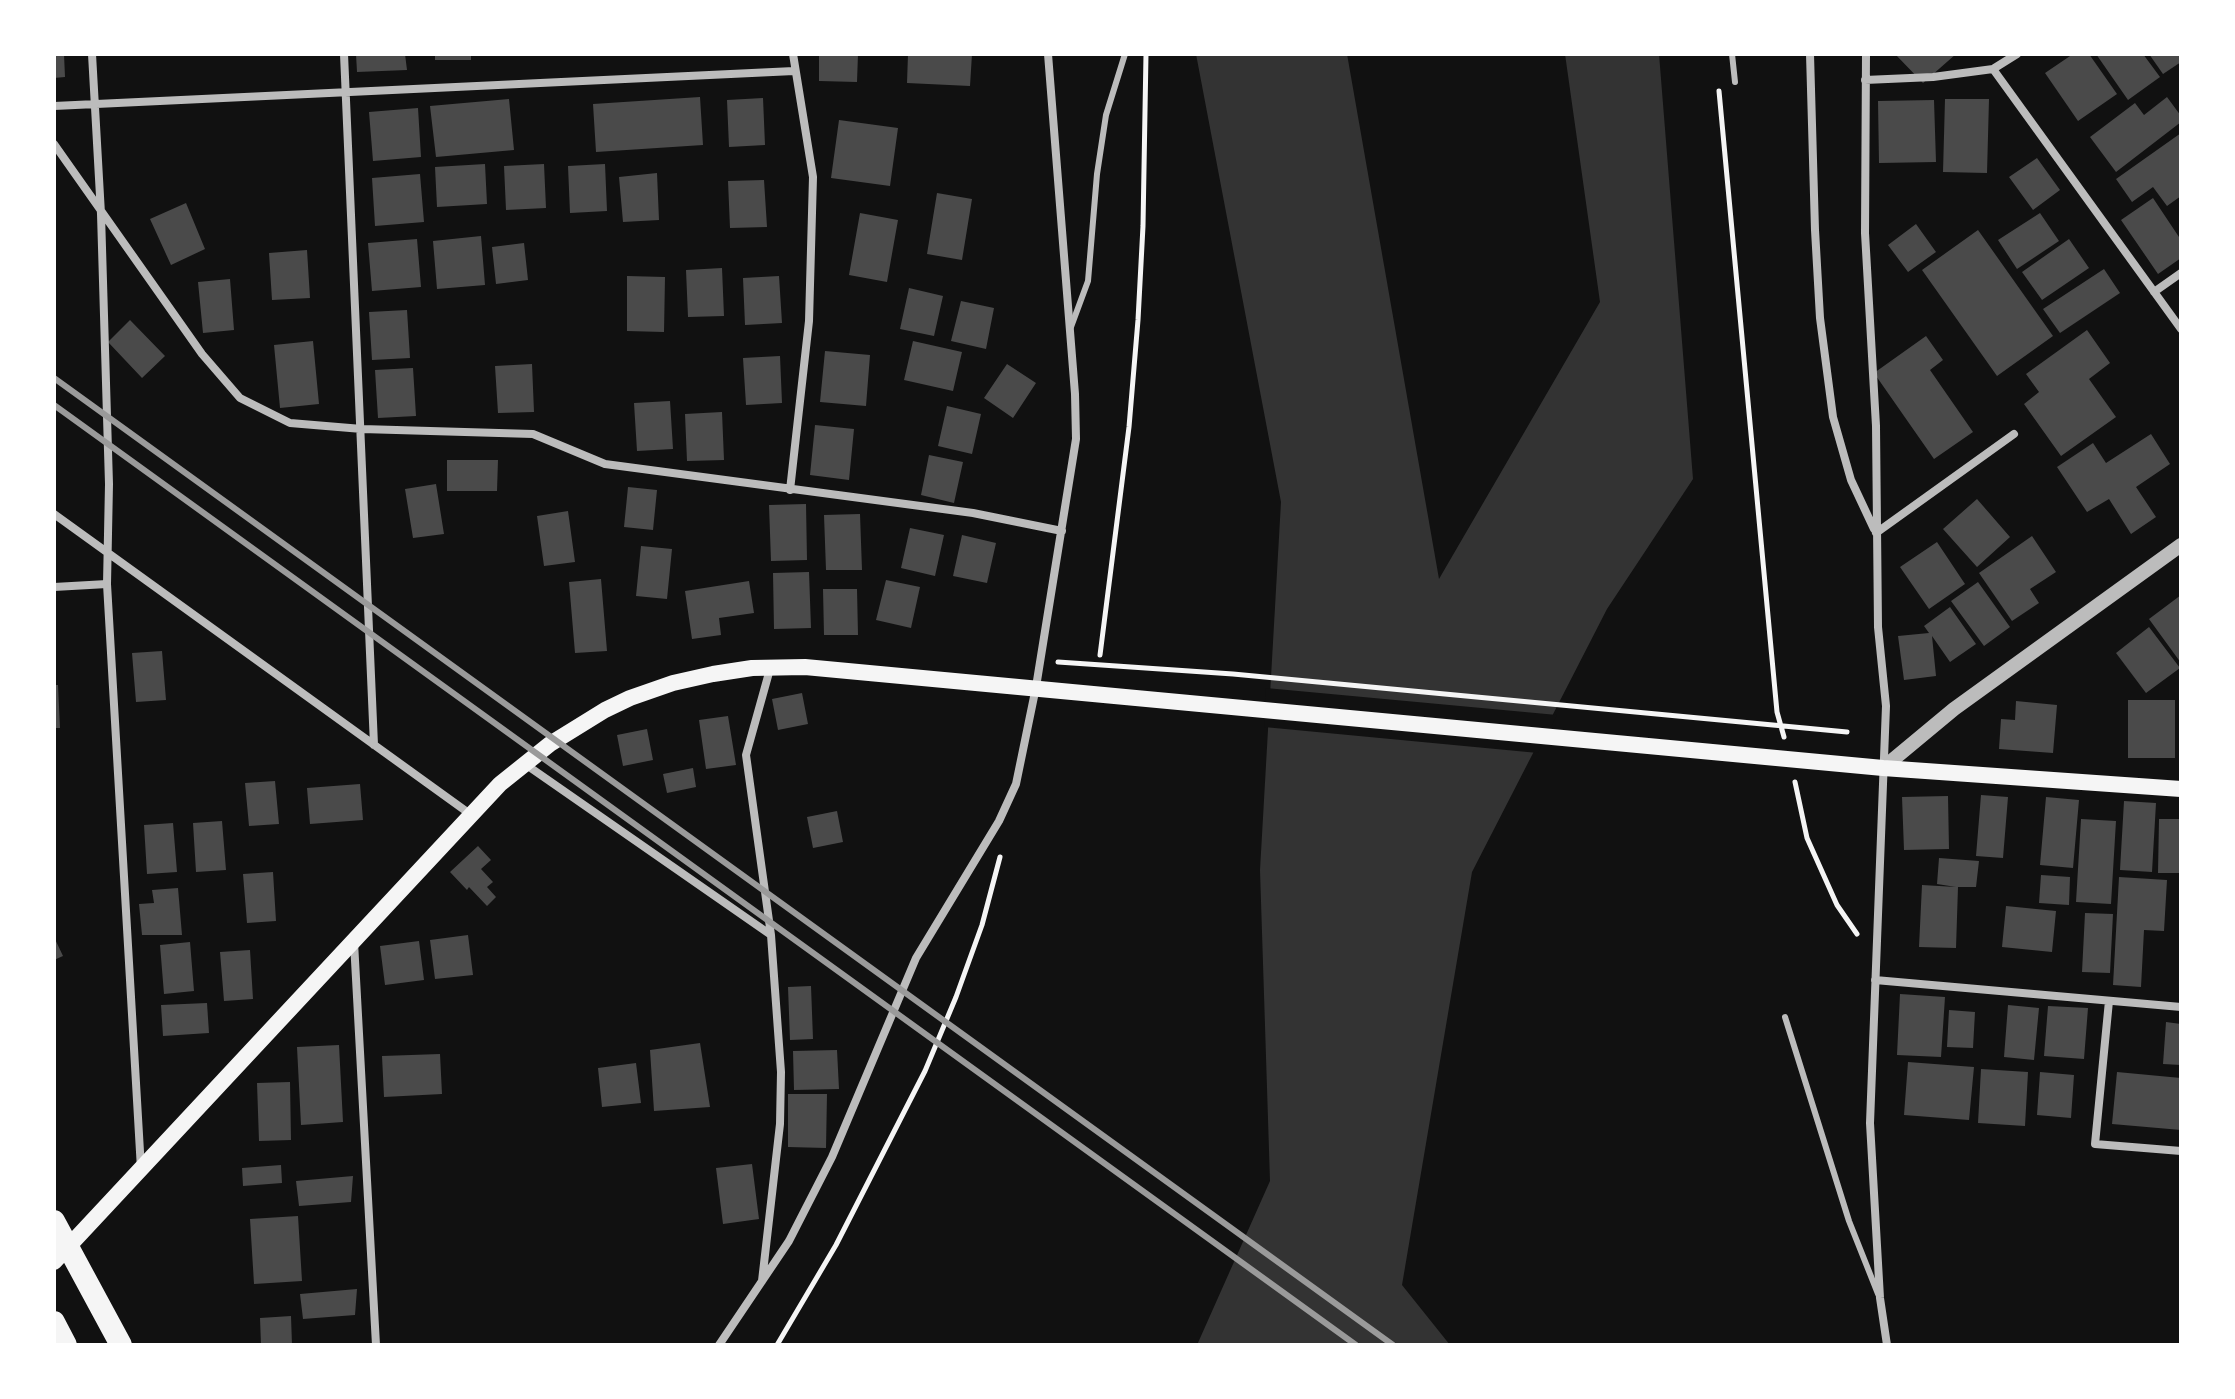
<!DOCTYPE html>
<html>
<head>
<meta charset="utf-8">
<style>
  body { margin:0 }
  #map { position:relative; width:2235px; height:1399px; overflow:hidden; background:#111; font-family:"Asap Condensed",sans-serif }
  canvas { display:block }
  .frame { position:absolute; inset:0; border:56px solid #fff; pointer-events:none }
</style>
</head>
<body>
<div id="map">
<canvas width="2235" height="1399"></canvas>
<div class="frame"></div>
</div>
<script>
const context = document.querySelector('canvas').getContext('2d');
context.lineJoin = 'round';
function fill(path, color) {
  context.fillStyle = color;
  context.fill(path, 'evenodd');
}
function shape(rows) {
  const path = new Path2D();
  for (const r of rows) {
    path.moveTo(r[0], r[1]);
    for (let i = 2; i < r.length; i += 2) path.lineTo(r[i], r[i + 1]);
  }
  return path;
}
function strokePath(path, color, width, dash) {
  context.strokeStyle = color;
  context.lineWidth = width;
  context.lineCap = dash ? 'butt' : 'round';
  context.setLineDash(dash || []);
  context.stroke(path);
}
const water = shape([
  [1196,54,1347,54,1439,579,1600,302,1565,54,1659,54,1693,479,1607,609,1472,872,1402,1285,1450,1345,1197,1345,1270,1181,1260,870,1281,502]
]);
const pier = shape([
  [1266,688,1557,715,1538,753,1264,727]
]);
const building = shape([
  [54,54,64,54,65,77,54,78],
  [356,54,405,54,407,70,357,72],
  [435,54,471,54,471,60,435,60],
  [819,54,858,54,857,82,819,81],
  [908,54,972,54,970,86,907,83],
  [1895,54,1956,54,1923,83],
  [2073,54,2089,54,2117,94,2078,121,2045,73],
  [2096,54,2143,54,2160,77,2128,100],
  [2149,54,2181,54,2181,62,2163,74],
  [700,97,703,145,596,152,593,104],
  [2167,97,2181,116,2181,122,2116,172,2090,137,2135,103,2144,115],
  [763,98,765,145,729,147,727,100],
  [509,99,514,150,436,157,430,106],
  [1945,99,1989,99,1987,173,1943,172],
  [1934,100,1936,162,1879,163,1878,101],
  [418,108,421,157,373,161,369,112],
  [839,120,898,128,890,186,831,178],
  [2181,133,2181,196,2167,206,2153,187,2132,202,2116,179],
  [2037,158,2060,190,2033,210,2009,177],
  [485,164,487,204,437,207,435,167],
  [544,164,546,208,506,210,504,166],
  [605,164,607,211,570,213,568,166],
  [657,173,659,220,623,222,619,177],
  [420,174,424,222,375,226,372,178],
  [764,180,767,227,730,228,728,181],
  [937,193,972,199,962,260,927,254],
  [2153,198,2181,240,2181,258,2158,274,2121,220],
  [186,203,205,249,171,265,150,219],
  [860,213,898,220,887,282,849,275],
  [2040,213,2059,241,2017,269,1998,240],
  [1916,224,1936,252,1908,272,1888,245],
  [1978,230,2053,336,1997,376,1922,270],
  [481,236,485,285,437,289,433,241],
  [417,239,421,287,372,291,368,243],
  [2069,239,2089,268,2042,300,2022,272],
  [524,243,528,280,496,284,492,247],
  [307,250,310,298,272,300,269,253],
  [722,268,724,316,688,317,686,270],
  [2104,269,2120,293,2060,333,2043,309],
  [627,276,665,277,664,332,627,331],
  [779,276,782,323,745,325,743,278],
  [230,279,234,330,203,333,198,282],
  [909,288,943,296,934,336,900,329],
  [961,301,994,308,986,349,951,341],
  [407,310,410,358,372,360,369,312],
  [130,320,165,356,142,378,108,342],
  [2087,330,2110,363,2089,379,2116,417,2061,456,2024,404,2039,392,2026,374],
  [1926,336,1943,360,1930,370,1973,432,1934,459,1874,373],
  [313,341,319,404,280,408,274,345],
  [913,341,962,352,953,391,904,380],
  [825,351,870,355,866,406,820,402],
  [780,356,782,403,746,405,743,358],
  [532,364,534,412,498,413,495,366],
  [1007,364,1036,383,1013,418,984,398],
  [413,368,416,416,378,418,375,370],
  [670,401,673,449,637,451,634,403],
  [947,406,981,414,972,454,938,446],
  [722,412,724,460,687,461,685,414],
  [815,425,854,429,849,480,810,475],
  [2151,434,2170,464,2136,487,2156,517,2131,534,2109,499,2087,512,2057,467,2093,443,2106,463],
  [929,455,963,462,954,503,921,495],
  [447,460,498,460,497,491,447,491],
  [436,484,444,534,413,538,405,489],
  [628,487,657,490,653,530,624,527],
  [1977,499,2010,537,1977,567,1943,529],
  [806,504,807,560,771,561,769,505],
  [568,511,575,562,544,566,537,516],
  [860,514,862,570,826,570,824,515],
  [910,528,944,535,935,576,901,568],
  [962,535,996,543,987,583,953,576],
  [2032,536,2056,572,2030,589,2039,603,2012,621,1979,573],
  [1937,542,1965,584,1929,609,1900,567],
  [641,546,672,549,667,599,636,596],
  [809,572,811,628,774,629,773,573],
  [601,579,607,651,575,653,569,582],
  [886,580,920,587,911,628,876,620],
  [749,581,754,613,719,618,721,635,692,639,685,591],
  [1978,582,2010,627,1984,646,1951,601],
  [823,589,857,589,858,635,824,635],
  [2181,595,2181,663,2149,619],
  [1950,607,1976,644,1950,662,1932,636,1936,676,1904,680,1898,636,1929,633,1924,626],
  [2149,627,2180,668,2146,693,2116,653],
  [162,651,166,700,136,702,132,653],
  [54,685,58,685,60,728,54,728],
  [802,693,808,724,778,730,772,699],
  [2128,700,2175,700,2175,758,2128,758],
  [2016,701,2057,705,2053,753,1999,749,2001,719,2015,720],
  [728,716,736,765,706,769,699,720],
  [647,729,653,760,623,766,617,735],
  [693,768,696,787,667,793,663,774],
  [275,781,279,824,249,826,245,783],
  [360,784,363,820,310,824,307,788],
  [1981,795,2008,797,2003,858,1976,856],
  [1948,796,1949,849,1904,850,1902,797],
  [2046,797,2079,800,2073,868,2040,865],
  [2124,801,2156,803,2152,872,2120,870],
  [837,811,843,842,813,848,807,817],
  [2081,819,2116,821,2111,904,2076,902],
  [2159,819,2181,819,2181,873,2158,873],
  [222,821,226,870,196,872,193,823],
  [173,823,177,872,147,874,144,825],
  [478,846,491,860,481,869,493,882,487,887,496,897,487,906,469,887,467,890,450,872],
  [1939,858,1979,861,1976,887,1958,887,1956,948,1919,947,1922,885,1956,887,1937,884],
  [273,872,276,921,247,923,243,874],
  [2041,875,2070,877,2069,905,2039,903],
  [2119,877,2167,880,2164,931,2144,930,2141,987,2113,985],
  [178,888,182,935,142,935,139,904,154,903,152,890],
  [2006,906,2056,911,2052,952,2002,947],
  [2085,913,2113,914,2110,973,2082,972],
  [468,935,473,975,435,979,430,940],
  [54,937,63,956,54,960],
  [419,941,424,980,385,985,380,946],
  [190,942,194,991,164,994,160,945],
  [250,950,253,999,224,1001,220,952],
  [811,986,813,1039,790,1040,788,987],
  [1900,994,1945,997,1941,1057,1897,1055],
  [207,1003,209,1033,163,1036,161,1005],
  [2008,1005,2039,1008,2034,1060,2004,1057],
  [2048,1006,2088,1008,2084,1059,2044,1056],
  [1949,1010,1975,1012,1973,1048,1947,1047],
  [2166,1022,2181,1024,2181,1065,2163,1064],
  [700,1043,710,1107,654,1111,650,1050],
  [339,1045,343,1122,301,1125,297,1047],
  [837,1050,839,1089,794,1090,793,1051],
  [440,1054,442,1094,384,1097,382,1056],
  [1908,1062,1974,1067,1969,1120,1904,1115],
  [636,1063,641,1103,602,1107,598,1068],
  [1981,1069,2028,1072,2025,1126,1978,1123],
  [2040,1072,2074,1075,2071,1118,2037,1115],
  [2117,1072,2181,1078,2181,1130,2112,1124],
  [290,1082,291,1140,259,1141,257,1083],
  [788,1094,827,1094,826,1148,788,1147],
  [752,1164,759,1219,723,1224,716,1168],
  [281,1165,282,1183,243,1186,242,1168],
  [353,1176,351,1202,299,1206,296,1181],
  [298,1216,302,1281,254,1284,250,1219],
  [357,1289,355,1315,303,1319,300,1294],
  [291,1316,292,1345,261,1345,260,1318]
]);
const path = shape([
  [1719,91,1777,712,1784,737],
  [1100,655,1129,427,1138,320,1143,226,1146,54],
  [1058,662,1233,674,1847,732],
  [1795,782,1807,838,1837,905,1857,934],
  [777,1345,836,1245,925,1071,956,997,982,925,1000,857]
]);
const service = shape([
  [1732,54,1735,82],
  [1071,327,1088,281,1097,174,1106,115,1125,54],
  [1785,1017,1849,1221,1878,1294]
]);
const minor = shape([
  [92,54,101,214,109,484,107,584,141,1169],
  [344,54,374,745],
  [1810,54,1815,230,1820,318,1833,417,1851,480,1874,529],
  [1866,54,1865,233,1876,426,1878,627,1886,706,1870,1123,1880,1298,1887,1345],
  [1993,69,2181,329],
  [1865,80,1933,77,1993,69,2017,54],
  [54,106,794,71],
  [54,144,202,354,240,398,290,423,362,429,533,434,605,464,973,513,1062,531],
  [2154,292,2181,273],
  [790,490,809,321,813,177,793,54],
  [54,514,470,814],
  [1876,533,2014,434],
  [54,587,107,584],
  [525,764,771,935,746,755,770,669],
  [354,942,376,1345],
  [1875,980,2181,1007],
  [2109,1001,2095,1144,2181,1151],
  [762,1281,780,1124,781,1072,771,935],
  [719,1345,789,1241,832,1157,916,958,999,821,1016,784,1036,687,1076,439,1075,394,1048,54]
]);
const tertiary = shape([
  [1883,768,1954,709,2181,545]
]);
const secondary = shape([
  [54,1262,500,784,550,744,605,710,630,698,673,683,713,674,752,668,805,667,1883,768,2181,789]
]);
const trunk = shape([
  [54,1221,121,1345],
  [54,1322,66,1345]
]);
const rail = shape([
  [54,378,1393,1345],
  [54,405,1356,1345]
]);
fill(water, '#333');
fill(pier, '#111');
fill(building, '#4a4a4a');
strokePath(path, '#f5f5f5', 5);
strokePath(service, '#bcbcbc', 6);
strokePath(minor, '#bcbcbc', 8);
strokePath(tertiary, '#bcbcbc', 14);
strokePath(secondary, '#f5f5f5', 16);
strokePath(trunk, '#f5f5f5', 22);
strokePath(rail, '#9a9a9a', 6);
</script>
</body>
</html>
